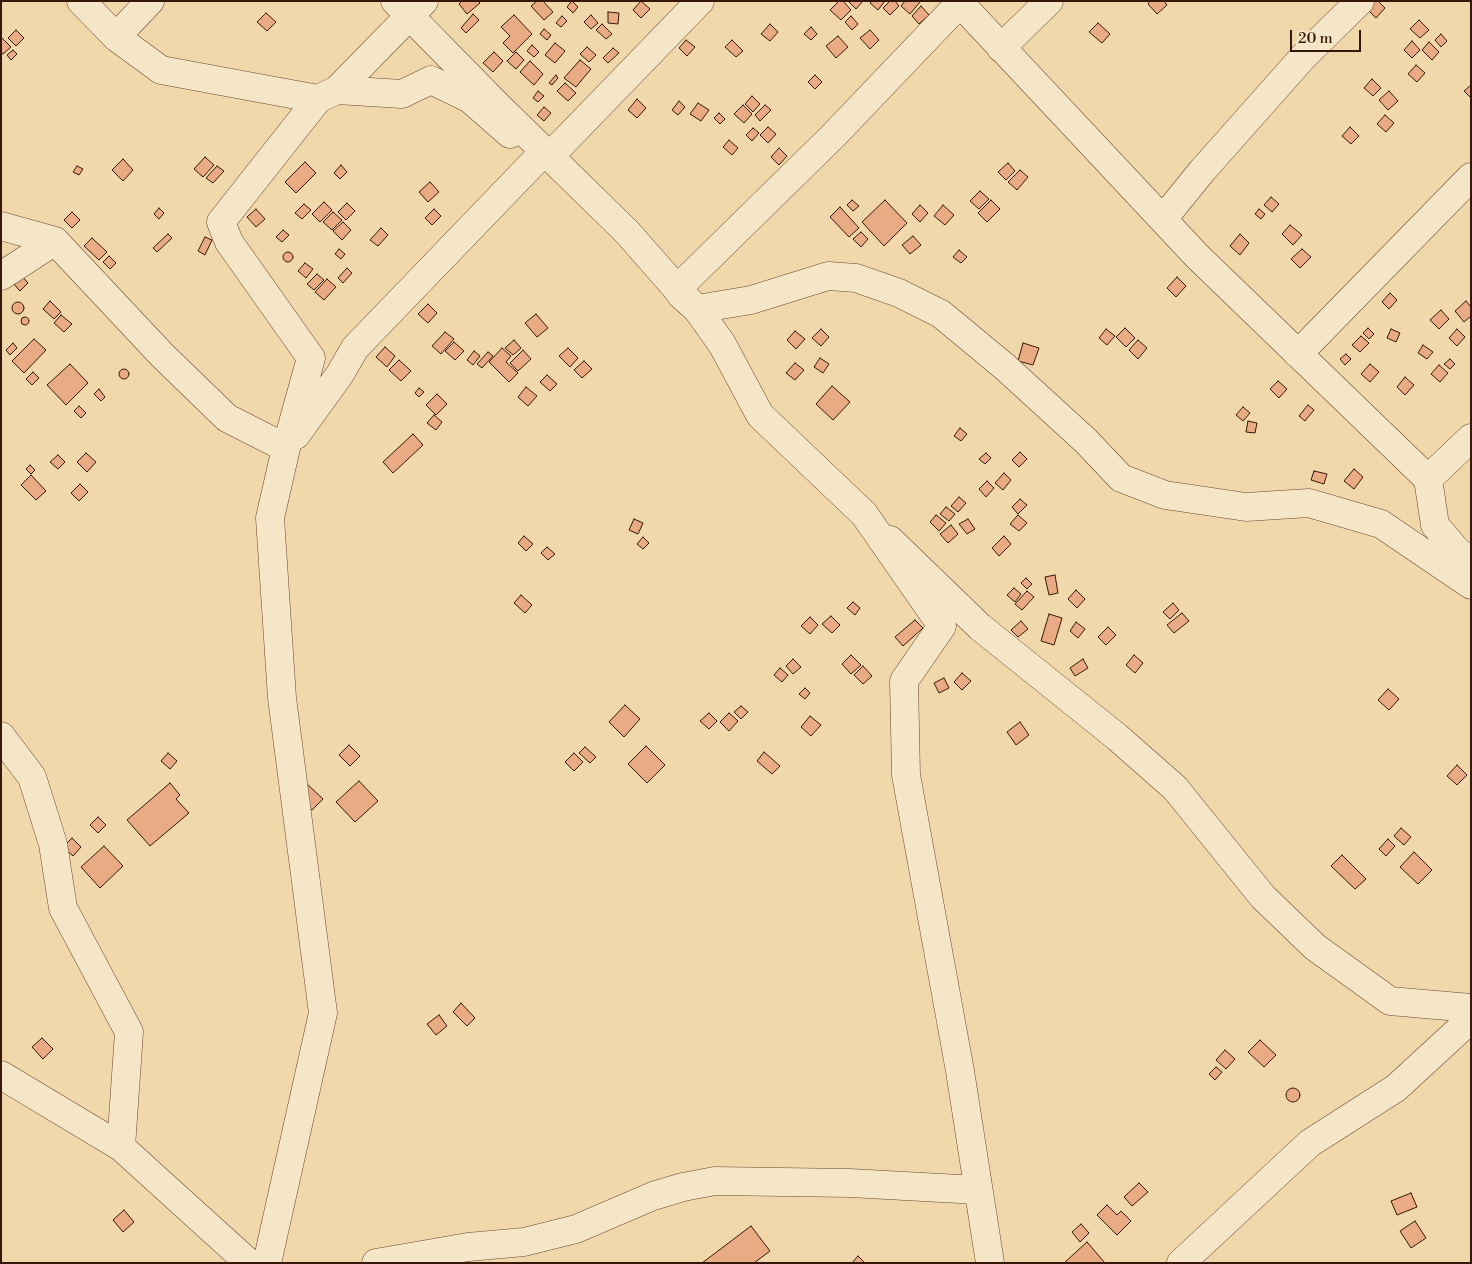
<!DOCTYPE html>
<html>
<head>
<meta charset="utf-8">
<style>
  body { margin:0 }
  #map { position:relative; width:1472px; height:1264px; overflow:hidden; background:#f1d8aa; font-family:"Libre Bodoni",serif }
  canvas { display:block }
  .frame { position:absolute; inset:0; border:2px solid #371708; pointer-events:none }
  .scale { position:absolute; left:1290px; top:30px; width:71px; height:22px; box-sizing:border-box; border:2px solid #371708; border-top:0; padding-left:6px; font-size:15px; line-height:18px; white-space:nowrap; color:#371708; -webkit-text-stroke:4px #f6e6c8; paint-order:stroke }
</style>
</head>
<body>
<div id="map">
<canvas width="1472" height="1264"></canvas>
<div class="frame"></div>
<div class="scale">20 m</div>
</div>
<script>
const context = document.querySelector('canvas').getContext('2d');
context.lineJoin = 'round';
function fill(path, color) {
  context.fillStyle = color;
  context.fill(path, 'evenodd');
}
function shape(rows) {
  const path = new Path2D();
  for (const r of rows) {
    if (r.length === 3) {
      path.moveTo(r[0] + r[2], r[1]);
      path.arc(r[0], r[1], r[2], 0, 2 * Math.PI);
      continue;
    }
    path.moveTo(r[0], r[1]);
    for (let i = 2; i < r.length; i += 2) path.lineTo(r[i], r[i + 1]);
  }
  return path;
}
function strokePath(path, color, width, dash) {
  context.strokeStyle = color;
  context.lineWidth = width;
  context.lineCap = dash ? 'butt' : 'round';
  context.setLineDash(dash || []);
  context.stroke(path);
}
const building = shape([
  [462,1,478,1,480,3,467,14,459,4,462,1],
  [537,1,543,1,553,12,544,20,531,6,537,1],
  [572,1,578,7,573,13,567,7,572,1],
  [641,1,650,9,641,18,633,10,641,1],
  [839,1,843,1,851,10,841,20,830,10,839,1],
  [848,1,863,1,856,9,848,1],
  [872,1,885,1,878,10,870,3,872,1],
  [890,1,895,1,899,6,890,15,883,8,890,1],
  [905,1,919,1,920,2,910,14,901,6,905,1],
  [1150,1,1164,1,1167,5,1157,14,1148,4,1150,1],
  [1370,1,1378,1,1385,8,1376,18,1365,7,1370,1],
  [921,6,929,15,919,24,912,16,921,6],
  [608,12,619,13,618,24,608,23,608,12],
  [266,13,276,22,267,31,257,22,266,13],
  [473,14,479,20,466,33,461,28,473,14],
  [514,15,532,34,513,53,503,43,510,36,501,27,514,15],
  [591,15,598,23,591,29,584,22,591,15],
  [562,16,567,21,561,27,556,23,562,16],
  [851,16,858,24,852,30,845,22,851,16],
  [1419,20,1429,30,1420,38,1410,29,1419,20],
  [1098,23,1110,34,1102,43,1089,32,1098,23],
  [602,24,612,34,606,39,596,30,602,24],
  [770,24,778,32,770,41,761,34,770,24],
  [811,27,817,34,811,40,804,34,811,27],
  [544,29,551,35,547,40,540,34,544,29],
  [16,30,24,38,16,46,8,38,16,30],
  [870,30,879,40,870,49,860,38,870,30],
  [1441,34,1447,41,1441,47,1435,40,1441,34],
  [838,36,848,47,836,58,826,46,838,36],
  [1,37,11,47,3,54,1,53,1,37],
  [686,40,695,47,687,56,679,48,686,40],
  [732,40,743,51,736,57,725,47,732,40],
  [1412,41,1420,50,1412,58,1404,50,1412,41],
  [1429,42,1439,52,1432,60,1422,50,1429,42],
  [555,43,565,51,555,63,545,55,555,43],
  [532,45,539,52,534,57,527,51,532,45],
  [587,47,596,55,589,62,580,54,587,47],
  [613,48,619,53,608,63,603,58,613,48],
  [13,50,17,54,11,60,7,55,13,50],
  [494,52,503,61,493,72,483,63,494,52],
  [516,52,524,60,516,69,507,61,516,52],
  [580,60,591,69,576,87,564,78,580,60],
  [530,61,543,74,534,85,520,72,530,61],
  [1416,65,1425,73,1417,82,1408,74,1416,65],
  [556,75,558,78,552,85,549,83,556,75],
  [815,75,822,82,815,89,808,82,815,75],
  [1372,79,1381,88,1373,96,1364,88,1372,79],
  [565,83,576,93,568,101,557,91,565,83],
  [1471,85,1471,98,1464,91,1471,85],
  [538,91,544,96,538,102,533,98,538,91],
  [1389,91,1398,101,1388,110,1379,100,1389,91],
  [752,96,760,104,753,112,745,104,752,96],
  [637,99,646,108,637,118,628,110,637,99],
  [679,101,685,107,678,115,672,110,679,101],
  [698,103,709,110,701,121,690,114,698,103],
  [743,105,752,114,744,123,734,114,743,105],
  [765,105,771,110,760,121,755,115,765,105],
  [544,107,551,113,544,121,537,115,544,107],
  [719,113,725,119,720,124,714,118,719,113],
  [1385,115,1394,123,1386,132,1377,124,1385,115],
  [768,127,776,134,768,143,760,135,768,127],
  [1350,127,1359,136,1351,144,1342,136,1350,127],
  [753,128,759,133,752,141,746,135,753,128],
  [729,140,738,148,732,155,723,147,729,140],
  [779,148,787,156,779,165,771,157,779,148],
  [205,157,214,165,203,177,194,169,205,157],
  [123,159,133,170,123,181,112,170,123,159],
  [305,162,316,173,296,193,285,182,305,162],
  [1008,163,1015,171,1006,180,998,172,1008,163],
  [341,165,347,172,340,179,334,173,341,165],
  [77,166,83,169,79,175,73,172,77,166],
  [217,166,224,171,213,183,206,178,217,166],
  [1020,170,1028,177,1017,190,1008,182,1020,170],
  [430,182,439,192,428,202,419,192,430,182],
  [980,191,989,199,979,209,970,201,980,191],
  [1271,197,1279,204,1272,212,1264,205,1271,197],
  [852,200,859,206,853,211,847,205,852,200],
  [885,200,907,223,884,246,862,222,885,200],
  [991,200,1000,209,987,222,978,213,991,200],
  [324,202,332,210,320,222,312,214,324,202],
  [347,203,355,211,346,220,338,212,347,203],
  [304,204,311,210,302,219,295,213,304,204],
  [920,205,928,213,920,222,912,214,920,205],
  [943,205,954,215,945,225,934,216,943,205],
  [840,207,859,228,849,237,830,217,840,207],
  [159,208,164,213,159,219,154,214,159,208],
  [256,209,265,219,256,227,247,217,256,209],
  [434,209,441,216,432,225,425,218,434,209],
  [1259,209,1265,214,1261,219,1255,214,1259,209],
  [72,212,80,220,72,228,64,220,72,212],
  [333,212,342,220,332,230,323,222,333,212],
  [343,222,351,230,342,240,333,231,343,222],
  [1290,225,1302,235,1293,245,1282,234,1290,225],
  [381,228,388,235,378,246,370,240,381,228],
  [283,230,289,235,282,242,276,237,283,230],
  [861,232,868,239,861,247,853,239,861,232],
  [168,234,172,238,157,252,153,248,168,234],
  [1240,234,1249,243,1240,255,1230,246,1240,234],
  [913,236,921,245,910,254,902,245,913,236],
  [205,237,212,240,205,255,198,251,205,237],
  [92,238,107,252,99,260,84,246,92,238],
  [339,249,345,254,341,259,335,254,339,249],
  [1302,249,1311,257,1300,268,1291,259,1302,249],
  [959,250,967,257,961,263,953,257,959,250],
  [288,257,5],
  [109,256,116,263,110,269,103,262,109,256],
  [305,263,313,269,306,278,298,271,305,263],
  [347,268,352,273,343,283,338,278,347,268],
  [317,274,324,280,314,290,307,284,317,274],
  [21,275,28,283,20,291,13,283,21,275],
  [1177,277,1186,286,1176,297,1167,288,1177,277],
  [327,279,336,287,324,300,315,292,327,279],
  [1390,293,1397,300,1389,309,1382,302,1390,293],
  [50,301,61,312,54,319,43,309,50,301],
  [1466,301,1471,307,1471,316,1464,322,1455,311,1466,301],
  [18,308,6],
  [428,304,437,313,428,323,418,314,428,304],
  [1441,310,1449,319,1439,329,1430,320,1441,310],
  [536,314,548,328,537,337,525,323,536,314],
  [61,315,72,324,64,332,54,323,61,315],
  [25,321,4],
  [1125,328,1135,338,1126,347,1116,337,1125,328],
  [1368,328,1374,334,1369,339,1363,333,1368,328],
  [821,329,829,337,821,346,812,338,821,329],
  [1106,329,1115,336,1107,345,1099,338,1106,329],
  [1391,329,1400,333,1396,342,1387,338,1391,329],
  [1457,329,1465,337,1457,346,1449,338,1457,329],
  [795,331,805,339,796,349,787,340,795,331],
  [445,332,454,339,441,354,432,346,445,332],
  [1361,336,1369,343,1360,352,1352,345,1361,336],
  [34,339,46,350,24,373,12,361,34,339],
  [514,340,521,348,513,355,505,348,514,340],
  [1138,340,1147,348,1138,359,1129,350,1138,340],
  [454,342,464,351,455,360,445,351,454,342],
  [13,343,17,348,10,355,6,350,13,343],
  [1023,343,1039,348,1033,365,1018,361,1023,343],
  [1423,345,1433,352,1427,359,1418,353,1423,345],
  [385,347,395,356,387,367,376,357,385,347],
  [502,348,511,356,506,362,518,373,509,382,489,362,502,348],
  [568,348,578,358,570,367,559,356,568,348],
  [523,350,531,359,518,371,510,363,523,350],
  [474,351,480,356,473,365,467,360,474,351],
  [488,352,493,356,482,368,477,364,488,352],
  [1346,354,1351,359,1345,365,1340,359,1346,354],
  [820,358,829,364,823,373,814,367,820,358],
  [1450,359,1455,364,1450,369,1444,364,1450,359],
  [399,360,411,371,401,381,389,370,399,360],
  [584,361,592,369,582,378,574,370,584,361],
  [795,363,804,370,795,380,786,373,795,363],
  [70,364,88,383,66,405,47,385,70,364],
  [1370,364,1379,372,1370,382,1361,374,1370,364],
  [1439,365,1448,373,1440,382,1431,374,1439,365],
  [124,374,5],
  [33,372,39,378,32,385,26,379,33,372],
  [547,375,557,384,550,391,540,382,547,375],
  [1405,377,1414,385,1405,395,1397,387,1405,377],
  [1278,381,1287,389,1279,398,1270,389,1278,381],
  [832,386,850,402,833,420,816,404,832,386],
  [526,387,537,396,528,406,518,397,526,387],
  [419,388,424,392,419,397,415,393,419,388],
  [99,389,105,397,101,401,94,394,99,389],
  [437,394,447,404,436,415,426,405,437,394],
  [1308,405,1314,410,1305,421,1299,416,1308,405],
  [79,406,86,413,81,418,74,411,79,406],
  [1243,407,1250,413,1243,421,1236,415,1243,407],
  [434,415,442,422,436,430,427,423,434,415],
  [1248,421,1257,423,1255,433,1246,432,1248,421],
  [960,428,967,434,961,441,954,436,960,428],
  [413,434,423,445,393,473,383,462,413,434],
  [1020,452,1027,459,1019,467,1012,460,1020,452],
  [86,453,96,462,87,472,77,462,86,453],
  [986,453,991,458,985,464,979,459,986,453],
  [58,455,65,462,58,469,50,462,58,455],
  [30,465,35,470,31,474,26,469,30,465],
  [1354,469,1363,477,1354,489,1344,481,1354,469],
  [1314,471,1327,474,1324,484,1311,480,1314,471],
  [1004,473,1011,480,1003,490,995,483,1004,473],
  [31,475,46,491,36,500,21,485,31,475],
  [987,481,994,488,986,497,979,489,987,481],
  [80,484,88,492,79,501,71,493,80,484],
  [959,497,966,503,958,512,951,506,959,497],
  [1020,499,1027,505,1018,514,1012,507,1020,499],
  [946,507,955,514,949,521,940,514,946,507],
  [936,515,946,523,939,531,930,522,936,515],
  [1018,515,1027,523,1019,531,1010,524,1018,515],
  [634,519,643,523,638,534,629,530,634,519],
  [968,519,975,529,967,534,959,524,968,519],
  [951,525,958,534,948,543,940,534,951,525],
  [524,536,533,544,526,551,518,543,524,536],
  [1004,536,1011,544,999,556,992,548,1004,536],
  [643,537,649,543,643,549,637,544,643,537],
  [547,547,555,554,548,560,541,553,547,547],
  [1055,575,1058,593,1049,595,1045,577,1055,575],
  [1026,578,1032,584,1027,589,1021,583,1026,578],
  [1014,588,1021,594,1015,602,1007,595,1014,588],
  [1076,590,1085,599,1077,608,1068,599,1076,590],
  [1027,591,1034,597,1022,610,1015,604,1027,591],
  [521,595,532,605,525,613,514,603,521,595],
  [853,602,860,608,855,615,847,608,853,602],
  [1173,603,1179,610,1170,619,1163,612,1173,603],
  [1182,613,1189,621,1174,633,1167,625,1182,613],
  [1049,614,1062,618,1054,645,1041,641,1049,614],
  [831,616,840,625,832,633,822,624,831,616],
  [810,617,818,625,810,634,801,626,810,617],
  [915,620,923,628,903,646,895,637,915,620],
  [1021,621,1028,629,1018,637,1011,630,1021,621],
  [1076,622,1085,629,1078,638,1070,631,1076,622],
  [1108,627,1116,635,1106,645,1098,637,1108,627],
  [851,655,861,665,851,674,842,664,851,655],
  [1134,655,1143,663,1135,673,1126,665,1134,655],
  [793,659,801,667,793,674,786,666,793,659],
  [1083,659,1088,668,1075,676,1070,668,1083,659],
  [863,666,872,676,863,684,854,675,863,666],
  [780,668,788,675,782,682,774,675,780,668],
  [962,673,971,681,962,690,954,682,962,673],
  [944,678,949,688,939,693,934,683,944,678],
  [805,688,810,693,805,699,799,694,805,688],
  [1388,689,1399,699,1389,710,1378,700,1388,689],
  [625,705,640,719,624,737,609,722,625,705],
  [741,706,748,712,741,719,734,712,741,706],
  [709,713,717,721,709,729,700,721,709,713],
  [729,713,738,721,729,731,720,722,729,713],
  [810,716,821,725,811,736,801,727,810,716],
  [1020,722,1029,735,1016,745,1007,732,1020,722],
  [349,745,360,756,350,766,339,755,349,745],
  [646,746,665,765,647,783,628,764,646,746],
  [585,747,596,757,590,763,579,753,585,747],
  [764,752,780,766,772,774,757,761,764,752],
  [168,753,177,761,170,769,161,761,168,753],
  [574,753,583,762,574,771,565,762,574,753],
  [1457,765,1467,775,1457,785,1447,776,1457,765],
  [359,781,378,801,355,822,336,802,359,781],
  [170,783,180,795,176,799,189,813,150,846,127,820,170,783],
  [307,784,323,799,312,810,297,794,307,784],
  [98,817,106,825,98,833,90,825,98,817],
  [1401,828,1411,837,1404,845,1394,836,1401,828],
  [72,838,81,847,73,856,63,847,72,838],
  [1388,839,1395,846,1386,856,1379,849,1388,839],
  [104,846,123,866,100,888,81,867,104,846],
  [1414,852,1432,870,1418,884,1400,867,1414,852],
  [1342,855,1366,879,1355,889,1331,866,1342,855],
  [461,1003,475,1018,467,1026,453,1012,461,1003],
  [439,1015,447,1026,436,1035,427,1024,439,1015],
  [42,1038,53,1049,43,1059,32,1047,42,1038],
  [1260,1040,1276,1055,1264,1067,1248,1052,1260,1040],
  [1225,1050,1235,1059,1226,1069,1216,1060,1225,1050],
  [1216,1067,1222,1072,1215,1080,1209,1074,1216,1067],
  [1293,1095,7],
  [1139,1183,1148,1192,1132,1206,1124,1197,1139,1183],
  [1411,1193,1417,1207,1397,1215,1391,1201,1411,1193],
  [1107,1205,1117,1215,1121,1211,1131,1221,1117,1235,1097,1215,1107,1205],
  [124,1210,134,1222,123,1232,113,1220,124,1210],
  [1415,1221,1426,1238,1411,1248,1400,1231,1415,1221],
  [1081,1224,1089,1233,1080,1242,1072,1232,1081,1224],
  [751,1226,770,1251,754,1263,702,1263,751,1226],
  [1087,1242,1105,1263,1064,1263,1087,1242],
  [858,1256,865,1263,852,1263,858,1256]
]);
const minor = shape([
  [81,1,116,37,161,70,318,99,337,90,424,1],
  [958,1,1197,256,1428,479,1435,525,1457,551,1471,561],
  [116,37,150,1],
  [1001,48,1049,1],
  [337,90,402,94,431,80,470,99,510,134],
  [1163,219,1202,171,1304,56,1360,1],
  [1,226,55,241,162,355,227,418,286,448],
  [1,276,55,241],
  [677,289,833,136,960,3],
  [681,295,697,309,751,300,828,276,856,278,899,293,941,314,1005,367,1086,441,1121,478,1165,495,1246,507,1309,503,1381,524,1471,585],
  [1298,354,1471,177],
  [296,435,340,374,355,348,538,158,550,156,700,1],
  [1428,479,1471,438],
  [890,540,980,627,1117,737,1175,788,1263,897,1315,947,1390,1001,1471,1008],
  [1,736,32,777,53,844,63,908,129,1032,121,1147],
  [1,1075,121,1147,249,1263],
  [267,1263,323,1013,282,698,270,518,286,448,311,358,229,242,221,222,318,99],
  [376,1263,468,1247,524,1242,576,1229,653,1196,683,1187,715,1181,850,1183,978,1190],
  [1181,1263,1310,1143,1396,1088,1471,1019]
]);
const tertiary = shape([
  [395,1,497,105,627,232,677,289,697,309,722,344,760,415,864,514,942,626,904,681,906,775,960,1071,990,1263]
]);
fill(building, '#e8ab83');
strokePath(building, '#371708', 1);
strokePath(minor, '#664730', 29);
strokePath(tertiary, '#664730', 29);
strokePath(minor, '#f6e6c8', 28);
strokePath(tertiary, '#f6e6c8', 28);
</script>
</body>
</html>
